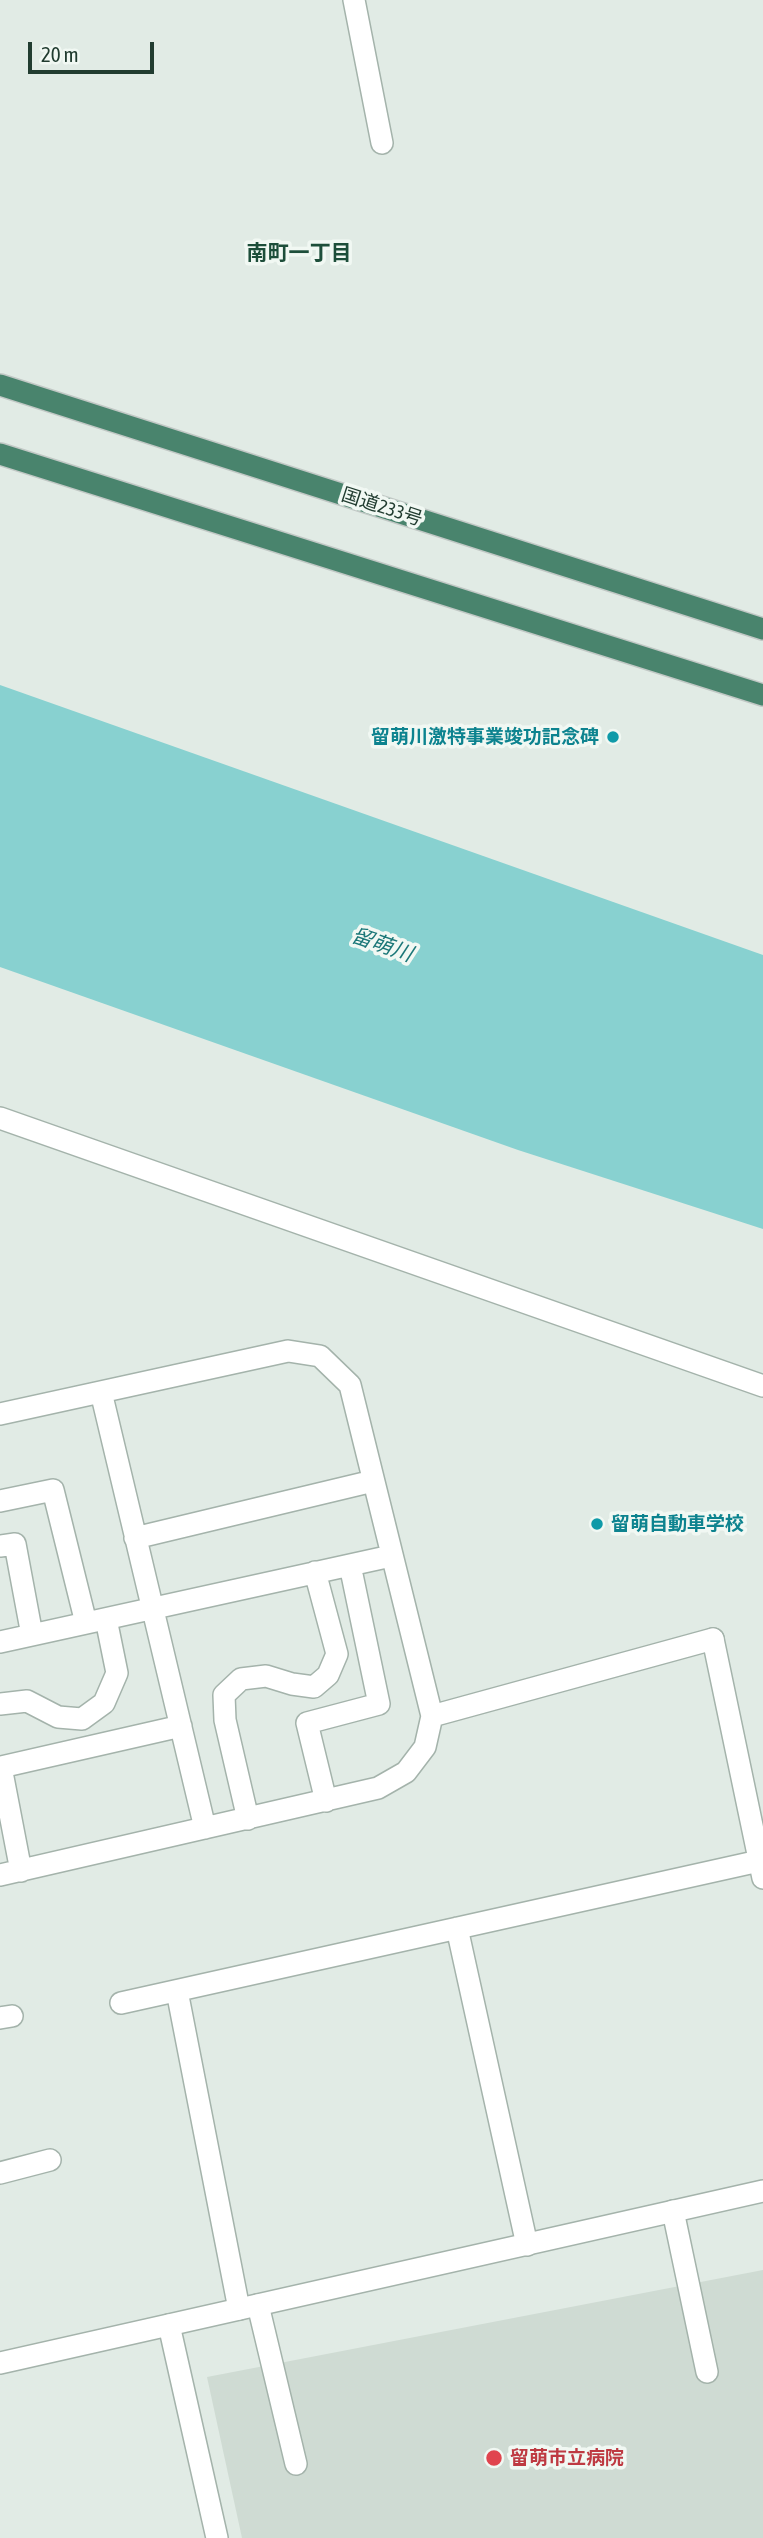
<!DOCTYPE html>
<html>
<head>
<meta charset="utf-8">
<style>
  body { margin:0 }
  #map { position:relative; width:763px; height:2538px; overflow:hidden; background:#e1ebe5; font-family:"Asap Condensed",sans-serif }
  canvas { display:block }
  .scale { position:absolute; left:28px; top:42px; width:126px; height:32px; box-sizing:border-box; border:4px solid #213c30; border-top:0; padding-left:9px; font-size:21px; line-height:24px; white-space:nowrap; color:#213c30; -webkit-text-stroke:5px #f1f8f3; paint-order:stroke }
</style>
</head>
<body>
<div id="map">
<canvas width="763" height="2538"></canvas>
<div class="scale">20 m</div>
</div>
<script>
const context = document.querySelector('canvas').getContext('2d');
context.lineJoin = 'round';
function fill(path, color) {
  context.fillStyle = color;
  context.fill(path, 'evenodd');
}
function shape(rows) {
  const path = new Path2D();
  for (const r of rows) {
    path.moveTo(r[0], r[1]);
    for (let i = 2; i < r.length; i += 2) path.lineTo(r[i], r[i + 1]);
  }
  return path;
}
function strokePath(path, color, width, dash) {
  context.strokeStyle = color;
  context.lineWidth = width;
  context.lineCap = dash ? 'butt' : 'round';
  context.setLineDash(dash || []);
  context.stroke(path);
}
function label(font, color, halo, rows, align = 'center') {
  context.font = font + ' "Asap Condensed","Noto Sans JP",sans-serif';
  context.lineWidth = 7;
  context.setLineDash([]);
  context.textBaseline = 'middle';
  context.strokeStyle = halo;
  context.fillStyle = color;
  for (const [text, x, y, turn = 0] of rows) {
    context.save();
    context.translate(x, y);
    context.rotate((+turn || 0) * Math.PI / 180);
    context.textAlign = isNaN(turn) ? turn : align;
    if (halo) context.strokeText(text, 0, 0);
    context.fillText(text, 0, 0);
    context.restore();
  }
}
const built = shape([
  [763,2270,763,2538,242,2538,207,2377]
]);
const water = shape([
  [0,685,763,955,763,1229,518,1150,0,967]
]);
const service = shape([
  [354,0,382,143],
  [0,1118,763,1386],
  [101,1392,205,1828],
  [0,1414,288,1351,320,1356,350,1385,432,1716,425,1747,406,1772,378,1788,0,1875],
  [0,1501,53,1490,86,1623],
  [135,1538,373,1481],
  [0,1546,15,1544,32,1635],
  [0,1642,391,1556],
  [0,1704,27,1701,58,1717,82,1719,104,1703,117,1673,106,1619],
  [432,1716,713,1639],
  [326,1801,307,1723,379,1704,350,1565],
  [248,1819,225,1720,224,1695,241,1679,266,1676,292,1684,314,1687,328,1675,337,1654,315,1572],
  [21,1871,1,1767,181,1726],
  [0,2018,12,2016],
  [0,2173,50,2160],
  [673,2211,707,2372],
  [258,2305,296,2464],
  [169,2325,217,2538]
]);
const minor = shape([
  [457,1928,527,2245],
  [177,1991,239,2309],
  [121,2003,759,1861]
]);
const tertiary = shape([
  [713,1639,763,1878],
  [0,2363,763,2191]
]);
const trunk = shape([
  [0,385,763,629],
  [0,454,763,695]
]);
const markers = [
  [613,737,7,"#0f9aa8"],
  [597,1524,7,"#0f9aa8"],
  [494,2458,9,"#e0444e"]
];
const streetNames = [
  ["国道233号",382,507,18]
];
const cultureNames = [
  ["留萌川激特事業竣功記念碑",599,737],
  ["留萌自動車学校",611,1524,"left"]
];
const healthNames = [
  ["留萌市立病院",510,2458]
];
const neighbourhoodNames = [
  ["南町一丁目",299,253]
];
const waterNames = [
  ["留萌川",382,945,19]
];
fill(built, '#cfdbd3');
fill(water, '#88d1d0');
strokePath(service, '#a4b3ab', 24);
strokePath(minor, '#a4b3ab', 24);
strokePath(tertiary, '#a4b3ab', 24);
strokePath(trunk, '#c1c8c5', 24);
strokePath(service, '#fff', 21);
strokePath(minor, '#fff', 21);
strokePath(tertiary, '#fff', 21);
strokePath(trunk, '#49846d', 21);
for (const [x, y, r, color] of markers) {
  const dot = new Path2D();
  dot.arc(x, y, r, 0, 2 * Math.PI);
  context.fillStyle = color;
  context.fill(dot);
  strokePath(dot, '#f1f8f3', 2.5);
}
label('19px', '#213c30', '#f1f8f3', streetNames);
label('bold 19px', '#0d838f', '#f1f8f3', cultureNames, 'right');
label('bold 19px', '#be3a42', '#f1f8f3', healthNames, 'left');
label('bold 21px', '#1d4e3a', '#f1f8f3', neighbourhoodNames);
label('italic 21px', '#1b7778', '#f1f8f3', waterNames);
</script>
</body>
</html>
